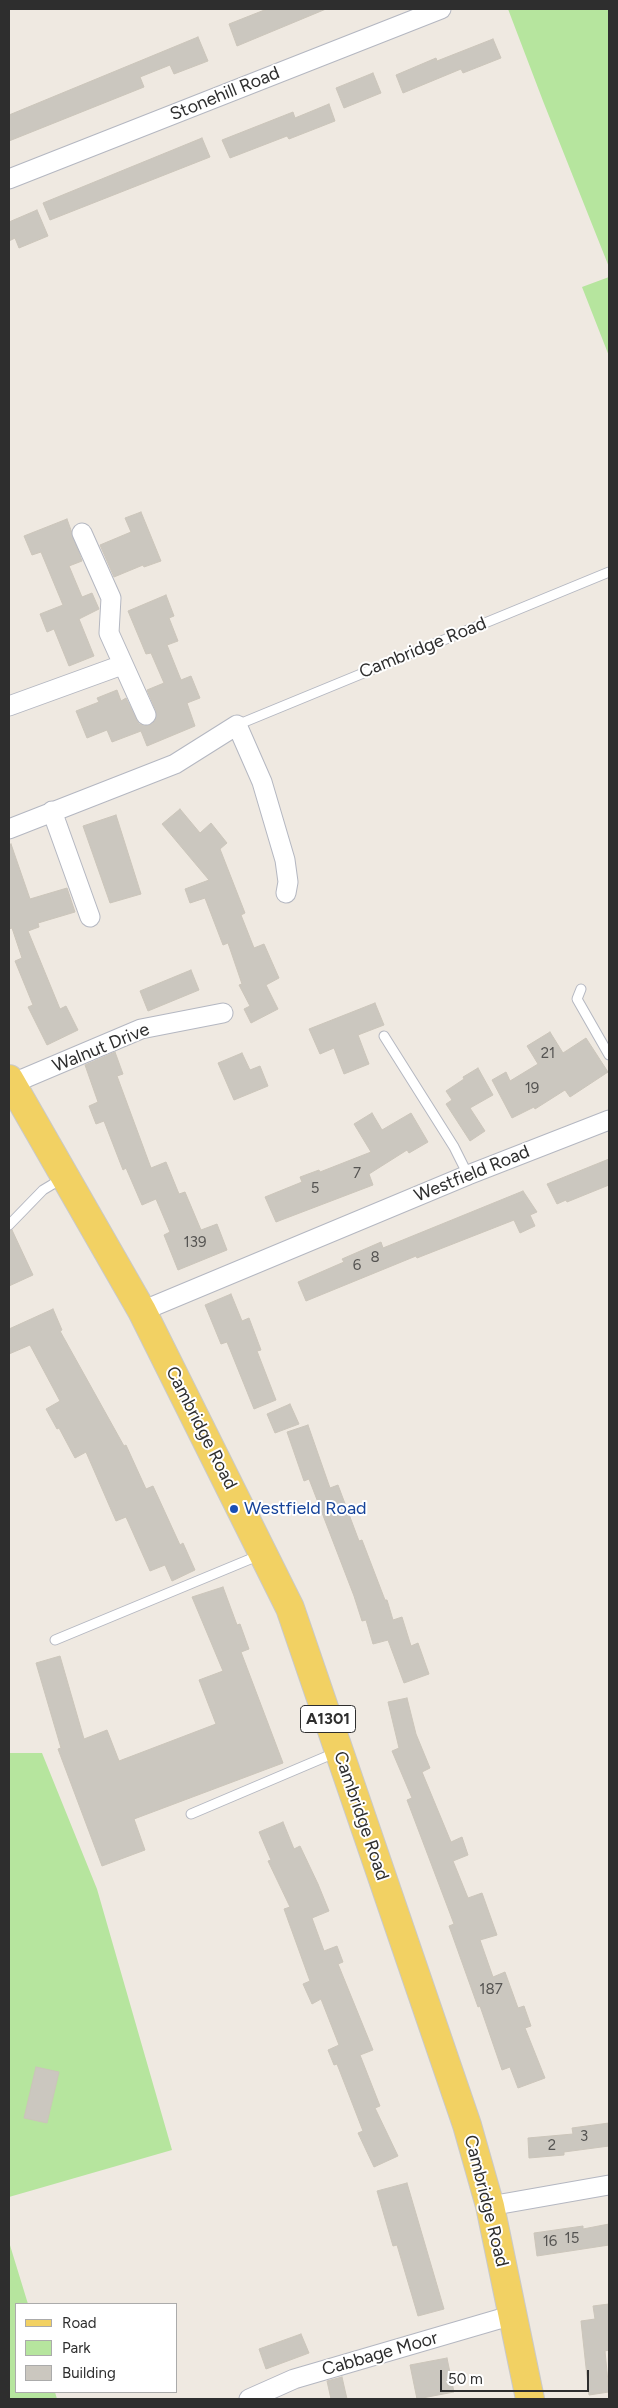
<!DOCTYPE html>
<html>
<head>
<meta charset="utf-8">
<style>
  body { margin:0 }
  #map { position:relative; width:618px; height:2408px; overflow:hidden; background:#efe9e1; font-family:Figtree,sans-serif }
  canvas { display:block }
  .frame { position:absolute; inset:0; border:10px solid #2e2e2e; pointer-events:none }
  .legend { position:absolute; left:15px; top:2303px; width:162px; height:90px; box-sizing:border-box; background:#fff; border:1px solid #ababab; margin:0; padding:6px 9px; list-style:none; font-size:15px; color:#2e2e2e }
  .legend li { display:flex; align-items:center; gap:10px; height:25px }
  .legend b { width:25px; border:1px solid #ababab }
  .scale { position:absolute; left:440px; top:2370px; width:149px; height:22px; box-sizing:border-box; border:2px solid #2e2e2e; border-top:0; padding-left:6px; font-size:15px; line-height:18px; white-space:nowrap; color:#2e2e2e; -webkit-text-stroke:4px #fff; paint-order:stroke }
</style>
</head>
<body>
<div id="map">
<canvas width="618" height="2408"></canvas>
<div class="frame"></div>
<ul class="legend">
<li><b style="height:6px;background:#f2d163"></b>Road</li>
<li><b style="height:14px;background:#b6e59e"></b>Park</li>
<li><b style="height:14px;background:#cbc7bf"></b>Building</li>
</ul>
<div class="scale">50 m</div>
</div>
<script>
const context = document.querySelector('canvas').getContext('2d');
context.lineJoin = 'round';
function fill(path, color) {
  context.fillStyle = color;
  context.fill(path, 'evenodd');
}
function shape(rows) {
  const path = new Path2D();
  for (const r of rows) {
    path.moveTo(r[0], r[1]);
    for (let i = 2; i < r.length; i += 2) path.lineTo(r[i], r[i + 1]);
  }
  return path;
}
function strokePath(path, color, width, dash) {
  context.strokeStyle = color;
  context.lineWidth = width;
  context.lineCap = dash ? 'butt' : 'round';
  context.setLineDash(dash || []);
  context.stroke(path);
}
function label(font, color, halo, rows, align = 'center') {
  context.font = font + ' Figtree,sans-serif';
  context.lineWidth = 4;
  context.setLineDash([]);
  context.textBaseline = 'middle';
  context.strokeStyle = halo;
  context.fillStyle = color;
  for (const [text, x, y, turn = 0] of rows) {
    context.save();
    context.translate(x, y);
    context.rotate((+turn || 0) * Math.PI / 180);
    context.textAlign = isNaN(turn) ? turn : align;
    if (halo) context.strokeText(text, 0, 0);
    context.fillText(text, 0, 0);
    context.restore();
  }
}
const green = shape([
  [508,9,609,9,609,267,543,101],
  [609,277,609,356,582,287],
  [9,1753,42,1753,97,1889,172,2150,9,2197],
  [9,2242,28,2304,16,2304,16,2392,55,2392,57,2399,9,2399]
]);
const building = shape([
  [267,9,326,9,237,46,229,24,267,9],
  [198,37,208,61,174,74,170,65,140,77,144,87,9,141,9,115,198,37],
  [493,39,501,58,463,73,461,69,403,93,396,75,436,58,437,61,493,39],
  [373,73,381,93,344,108,336,88,373,73],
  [329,104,335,121,289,139,287,136,230,158,222,140,293,112,295,118,329,104],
  [202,138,210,157,50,220,43,203,202,138],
  [37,210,48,236,19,248,15,238,9,241,9,222,37,210],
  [141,512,161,561,144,567,143,565,114,577,100,545,131,532,125,518,141,512],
  [67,519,82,561,69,566,82,597,92,593,99,609,79,619,94,656,69,666,54,629,47,632,40,614,63,605,41,552,32,555,24,536,67,519],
  [166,595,174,616,169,618,178,641,167,645,181,680,191,676,200,698,187,703,195,726,147,746,141,731,112,742,107,730,87,738,76,711,99,702,97,698,117,690,121,701,126,698,139,724,150,725,155,721,156,711,147,690,164,683,151,653,146,654,128,611,166,595],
  [180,809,200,833,211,823,227,843,220,849,245,913,241,915,254,948,264,944,279,978,266,985,278,1009,251,1023,244,1009,250,1006,239,985,242,984,228,943,223,945,205,898,190,903,185,889,209,880,162,824,180,809],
  [116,815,141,894,110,903,83,826,116,815],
  [11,844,30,899,67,888,75,912,38,923,39,927,28,931,60,1009,66,1006,78,1030,47,1045,28,1007,33,1005,15,961,22,958,12,928,9,929,9,845,11,844],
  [191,970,199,990,148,1011,140,991,191,970],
  [375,1003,384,1025,358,1035,369,1064,344,1074,334,1048,320,1054,309,1029,375,1003],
  [550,1032,563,1053,586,1038,608,1072,570,1097,565,1090,535,1109,534,1107,512,1118,492,1080,506,1072,510,1081,538,1064,527,1046,550,1032],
  [115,1052,123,1074,117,1076,151,1168,166,1162,179,1194,185,1192,201,1230,217,1224,227,1250,178,1270,164,1235,170,1232,156,1199,142,1205,126,1168,123,1170,104,1121,96,1124,89,1106,98,1102,85,1065,115,1052],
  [242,1053,250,1070,260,1066,268,1086,234,1100,218,1063,242,1053],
  [478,1068,493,1095,470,1108,485,1131,470,1141,446,1104,452,1100,446,1091,464,1079,463,1077,478,1068],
  [372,1113,382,1130,411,1113,428,1142,409,1153,407,1150,369,1174,373,1185,276,1222,265,1197,302,1182,300,1177,319,1170,320,1172,371,1152,354,1124,372,1113],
  [609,1159,609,1185,567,1202,566,1200,557,1204,547,1184,609,1159],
  [523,1191,537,1212,530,1215,535,1226,520,1233,514,1220,417,1258,416,1256,306,1301,298,1282,344,1262,342,1259,381,1242,383,1248,523,1191],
  [12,1230,33,1275,9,1286,9,1231,12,1230],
  [231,1294,242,1321,249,1318,261,1350,257,1351,276,1400,254,1409,227,1342,221,1344,205,1305,231,1294],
  [53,1309,62,1330,60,1331,124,1446,126,1445,146,1489,153,1486,180,1545,183,1543,195,1570,172,1581,165,1565,150,1571,126,1517,116,1521,86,1452,75,1458,59,1428,57,1429,46,1409,60,1401,30,1345,9,1354,9,1329,53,1309],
  [290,1404,299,1424,275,1433,267,1414,290,1404],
  [308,1425,330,1488,338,1485,359,1541,362,1540,385,1600,387,1600,393,1620,402,1617,411,1646,418,1643,429,1674,404,1683,388,1640,373,1644,366,1620,362,1621,354,1596,309,1479,304,1481,287,1432,308,1425],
  [223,1587,237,1625,240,1624,249,1649,241,1652,283,1763,134,1819,145,1850,102,1866,58,1749,61,1748,36,1663,60,1656,84,1739,107,1730,119,1761,216,1724,199,1680,223,1671,192,1597,223,1587],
  [407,1698,416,1734,430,1768,422,1772,451,1842,462,1837,468,1855,453,1861,468,1898,482,1893,497,1935,480,1940,493,1977,505,1972,518,2008,524,2006,531,2026,525,2028,545,2078,518,2088,510,2067,502,2070,480,2006,478,2007,449,1926,454,1924,407,1800,412,1798,392,1751,399,1748,388,1702,407,1698],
  [283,1822,294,1849,300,1846,318,1884,329,1911,312,1918,324,1951,337,1946,343,1962,338,1964,373,2050,360,2055,380,2106,375,2108,398,2156,374,2167,358,2133,363,2131,337,2064,334,2065,328,2050,339,2045,321,1999,312,2004,303,1984,310,1981,284,1909,290,1907,268,1861,271,1860,259,1832,283,1822],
  [36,2067,59,2072,47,2123,24,2118,36,2067],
  [609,2123,609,2146,564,2152,564,2155,529,2158,528,2138,573,2134,572,2128,609,2123],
  [407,2183,444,2309,418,2316,397,2245,393,2246,377,2191,407,2183],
  [609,2224,609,2245,537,2256,534,2233,583,2226,583,2229,609,2224],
  [609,2304,609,2350,605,2351,609,2392,589,2395,581,2321,595,2319,593,2306,609,2304],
  [301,2334,309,2353,266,2369,259,2349,301,2334],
  [447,2358,454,2392,417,2399,410,2365,447,2358],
  [342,2377,347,2399,331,2399,327,2381,342,2377]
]);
const lane = shape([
  [237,725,609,572],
  [581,989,577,999,609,1055],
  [384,1036,454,1147,468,1175],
  [9,1225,43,1190,63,1178],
  [55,1640,260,1555],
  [191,1814,337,1752]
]);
const street = shape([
  [9,179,441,9],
  [82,533,111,598,109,633,146,715],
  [9,706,122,665],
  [52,811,90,917],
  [9,829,175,764,237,725,262,782,285,860,288,882,286,893],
  [11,1084,141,1029,223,1013],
  [142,1311,468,1175,609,1120],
  [490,2206,609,2185],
  [249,2399,294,2379,513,2315]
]);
const primary = shape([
  [9,1079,142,1311,290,1608,467,2125,490,2206,530,2399]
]);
const markers = [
  [234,1509,5,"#1a4fb4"]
];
const numberNames = [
  ["21",548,1054],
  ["19",532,1089],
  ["7",357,1174],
  ["5",315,1189],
  ["139",195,1243],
  ["8",375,1258],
  ["6",357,1266],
  ["187",491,1990],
  ["3",584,2137],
  ["2",552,2146],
  ["15",572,2239],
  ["16",550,2242]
];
const shields = [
  [328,1719,55]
];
const shieldNames = [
  ["A1301",328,1719]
];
const streetNames = [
  ["Stonehill Road",225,94,-22],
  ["Cambridge Road",423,648,-22],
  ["Walnut Drive",101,1048,-22],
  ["Westfield Road",472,1174,-22],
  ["Cambridge Road",201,1428,63],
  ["Cambridge Road",361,1816,71],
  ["Cambridge Road",486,2201,76],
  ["Cabbage Moor",380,2354,-16]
];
const transitNames = [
  ["Westfield Road",244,1509]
];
fill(green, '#b6e59e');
fill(building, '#cbc7bf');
strokePath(building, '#cbc5ba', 1);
strokePath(lane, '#b4b7c1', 11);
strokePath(street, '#b4b7c1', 21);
strokePath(primary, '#c9c9c9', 30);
strokePath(lane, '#fff', 9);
strokePath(street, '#fff', 19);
strokePath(primary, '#f2d163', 28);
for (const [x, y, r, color] of markers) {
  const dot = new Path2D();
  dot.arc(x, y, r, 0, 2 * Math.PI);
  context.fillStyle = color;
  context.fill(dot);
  strokePath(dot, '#fff', 2);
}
label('15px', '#555452', null, numberNames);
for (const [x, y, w] of shields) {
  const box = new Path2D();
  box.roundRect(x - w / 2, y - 13.5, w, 27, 4);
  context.fillStyle = '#fff';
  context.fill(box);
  strokePath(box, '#2e2e2e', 1);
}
label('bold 16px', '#2e2e2e', null, shieldNames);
label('18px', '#2e2e2e', '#fff', streetNames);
label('18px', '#164399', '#fff', transitNames, 'left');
</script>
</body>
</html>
